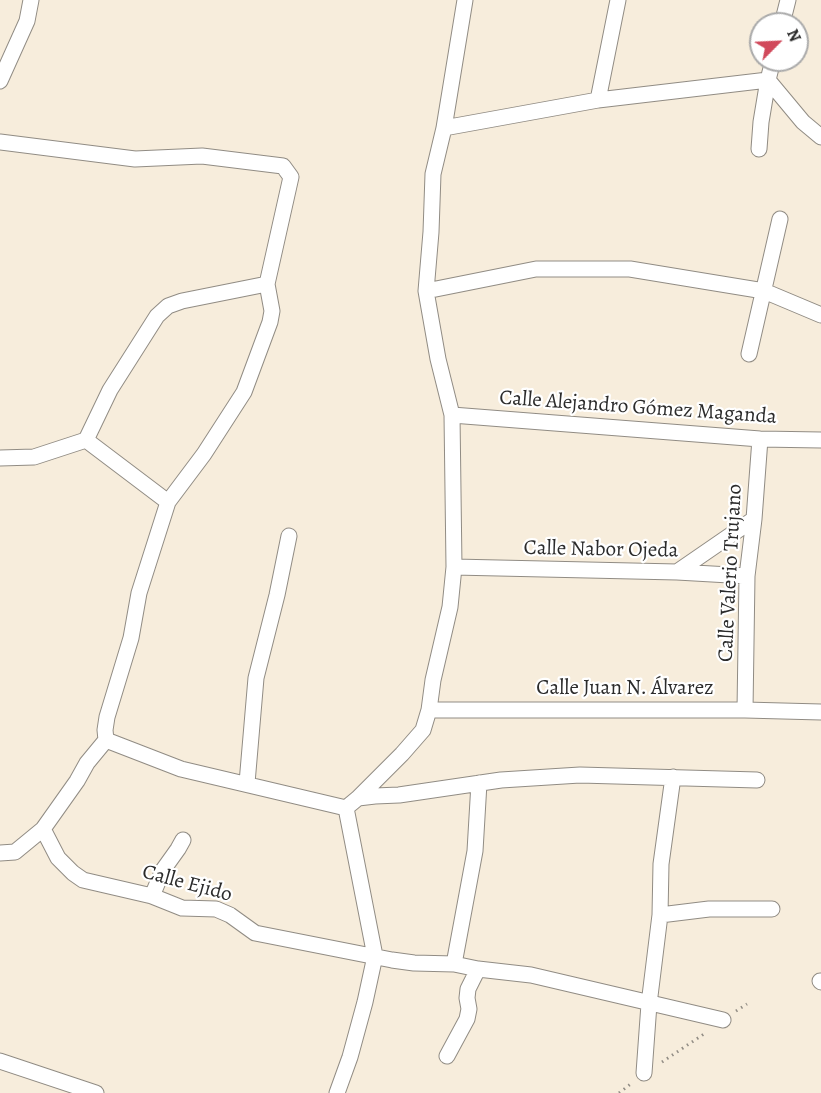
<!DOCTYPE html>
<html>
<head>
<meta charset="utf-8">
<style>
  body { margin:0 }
  #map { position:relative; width:821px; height:1093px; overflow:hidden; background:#f7eddc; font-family:Alegreya,serif }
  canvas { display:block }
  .north { position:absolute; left:749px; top:12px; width:60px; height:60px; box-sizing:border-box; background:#fff; border:2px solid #aaa; border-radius:50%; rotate:66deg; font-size:16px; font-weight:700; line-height:24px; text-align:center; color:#2b2b2b }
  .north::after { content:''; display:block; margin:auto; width:21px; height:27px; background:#d1495b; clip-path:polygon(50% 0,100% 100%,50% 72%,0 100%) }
</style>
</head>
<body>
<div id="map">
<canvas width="821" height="1093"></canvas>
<div class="north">N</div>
</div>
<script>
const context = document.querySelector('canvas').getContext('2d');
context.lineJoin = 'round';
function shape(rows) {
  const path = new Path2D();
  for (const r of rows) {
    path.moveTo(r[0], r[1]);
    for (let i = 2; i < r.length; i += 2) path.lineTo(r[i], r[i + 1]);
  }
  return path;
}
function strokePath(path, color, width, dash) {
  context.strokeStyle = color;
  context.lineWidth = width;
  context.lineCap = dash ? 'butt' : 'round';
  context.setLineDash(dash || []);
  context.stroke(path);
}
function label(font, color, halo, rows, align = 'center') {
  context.font = font + ' Alegreya,serif';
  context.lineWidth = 4.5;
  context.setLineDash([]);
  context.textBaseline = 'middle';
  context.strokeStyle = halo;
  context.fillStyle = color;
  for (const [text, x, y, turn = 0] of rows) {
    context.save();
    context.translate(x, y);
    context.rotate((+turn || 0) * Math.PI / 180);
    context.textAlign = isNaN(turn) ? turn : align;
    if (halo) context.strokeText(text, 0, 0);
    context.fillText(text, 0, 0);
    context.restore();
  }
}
const path = shape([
  [736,1011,747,1004],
  [662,1062,704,1034],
  [619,1093,632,1083]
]);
const minor = shape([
  [782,24,788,0],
  [0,81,27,21,31,0],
  [598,100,618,0],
  [444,128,598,100,768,80,803,122,821,137],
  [0,142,135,159,202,156,283,166,291,177,267,284,272,311,270,322,244,392,204,454,168,502,139,593,131,638,107,717,105,730,106,740,87,763,77,781,43,829,15,852,0,853],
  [759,149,761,122,768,80,773,60],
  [426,291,536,269,630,269,764,291,821,315],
  [749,354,780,219],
  [452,415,760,439,821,440],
  [86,440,168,502],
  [0,458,34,457,86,440,110,390,157,316,168,306,182,301,267,284],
  [454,567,677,572,747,576],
  [677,572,754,519],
  [429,710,745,710,821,712],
  [745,710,747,576,754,519,760,439],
  [106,740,181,769,346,808],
  [247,783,256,678,277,595,289,536],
  [358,798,375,796,399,795,501,780,580,775,757,780],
  [43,829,58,858,73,873,83,880,152,896,182,908,216,909,230,915,255,933,392,960,414,963,454,964,478,969,531,975,723,1020],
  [152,896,163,870,178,849,183,840],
  [660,915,709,909,772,909],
  [454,964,475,851,479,783],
  [820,981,821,982],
  [447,1056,467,1019,469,1009,467,998,468,989,478,969],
  [0,1061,96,1093],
  [644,1073,649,1004,660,915,661,864,673,777],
  [337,1093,350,1057,365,1002,375,956,346,808,358,798,402,754,423,730,429,710,433,680,450,607,454,567,452,415,438,359,426,291,431,232,433,174,444,128,465,0]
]);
const streetNames = [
  ["Calle Alejandro Gómez Maganda",638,408,4],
  ["Calle Nabor Ojeda",601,550,1],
  ["Calle Valerio Trujano",731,573,-87],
  ["Calle Juan N. Álvarez",625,689],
  ["Calle Ejido",187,884,15]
];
strokePath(minor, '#918c84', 17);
strokePath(path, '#918c84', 3, [1.5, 4.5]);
strokePath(minor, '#fff', 15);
label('21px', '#2b2b2b', '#fff', streetNames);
</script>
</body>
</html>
